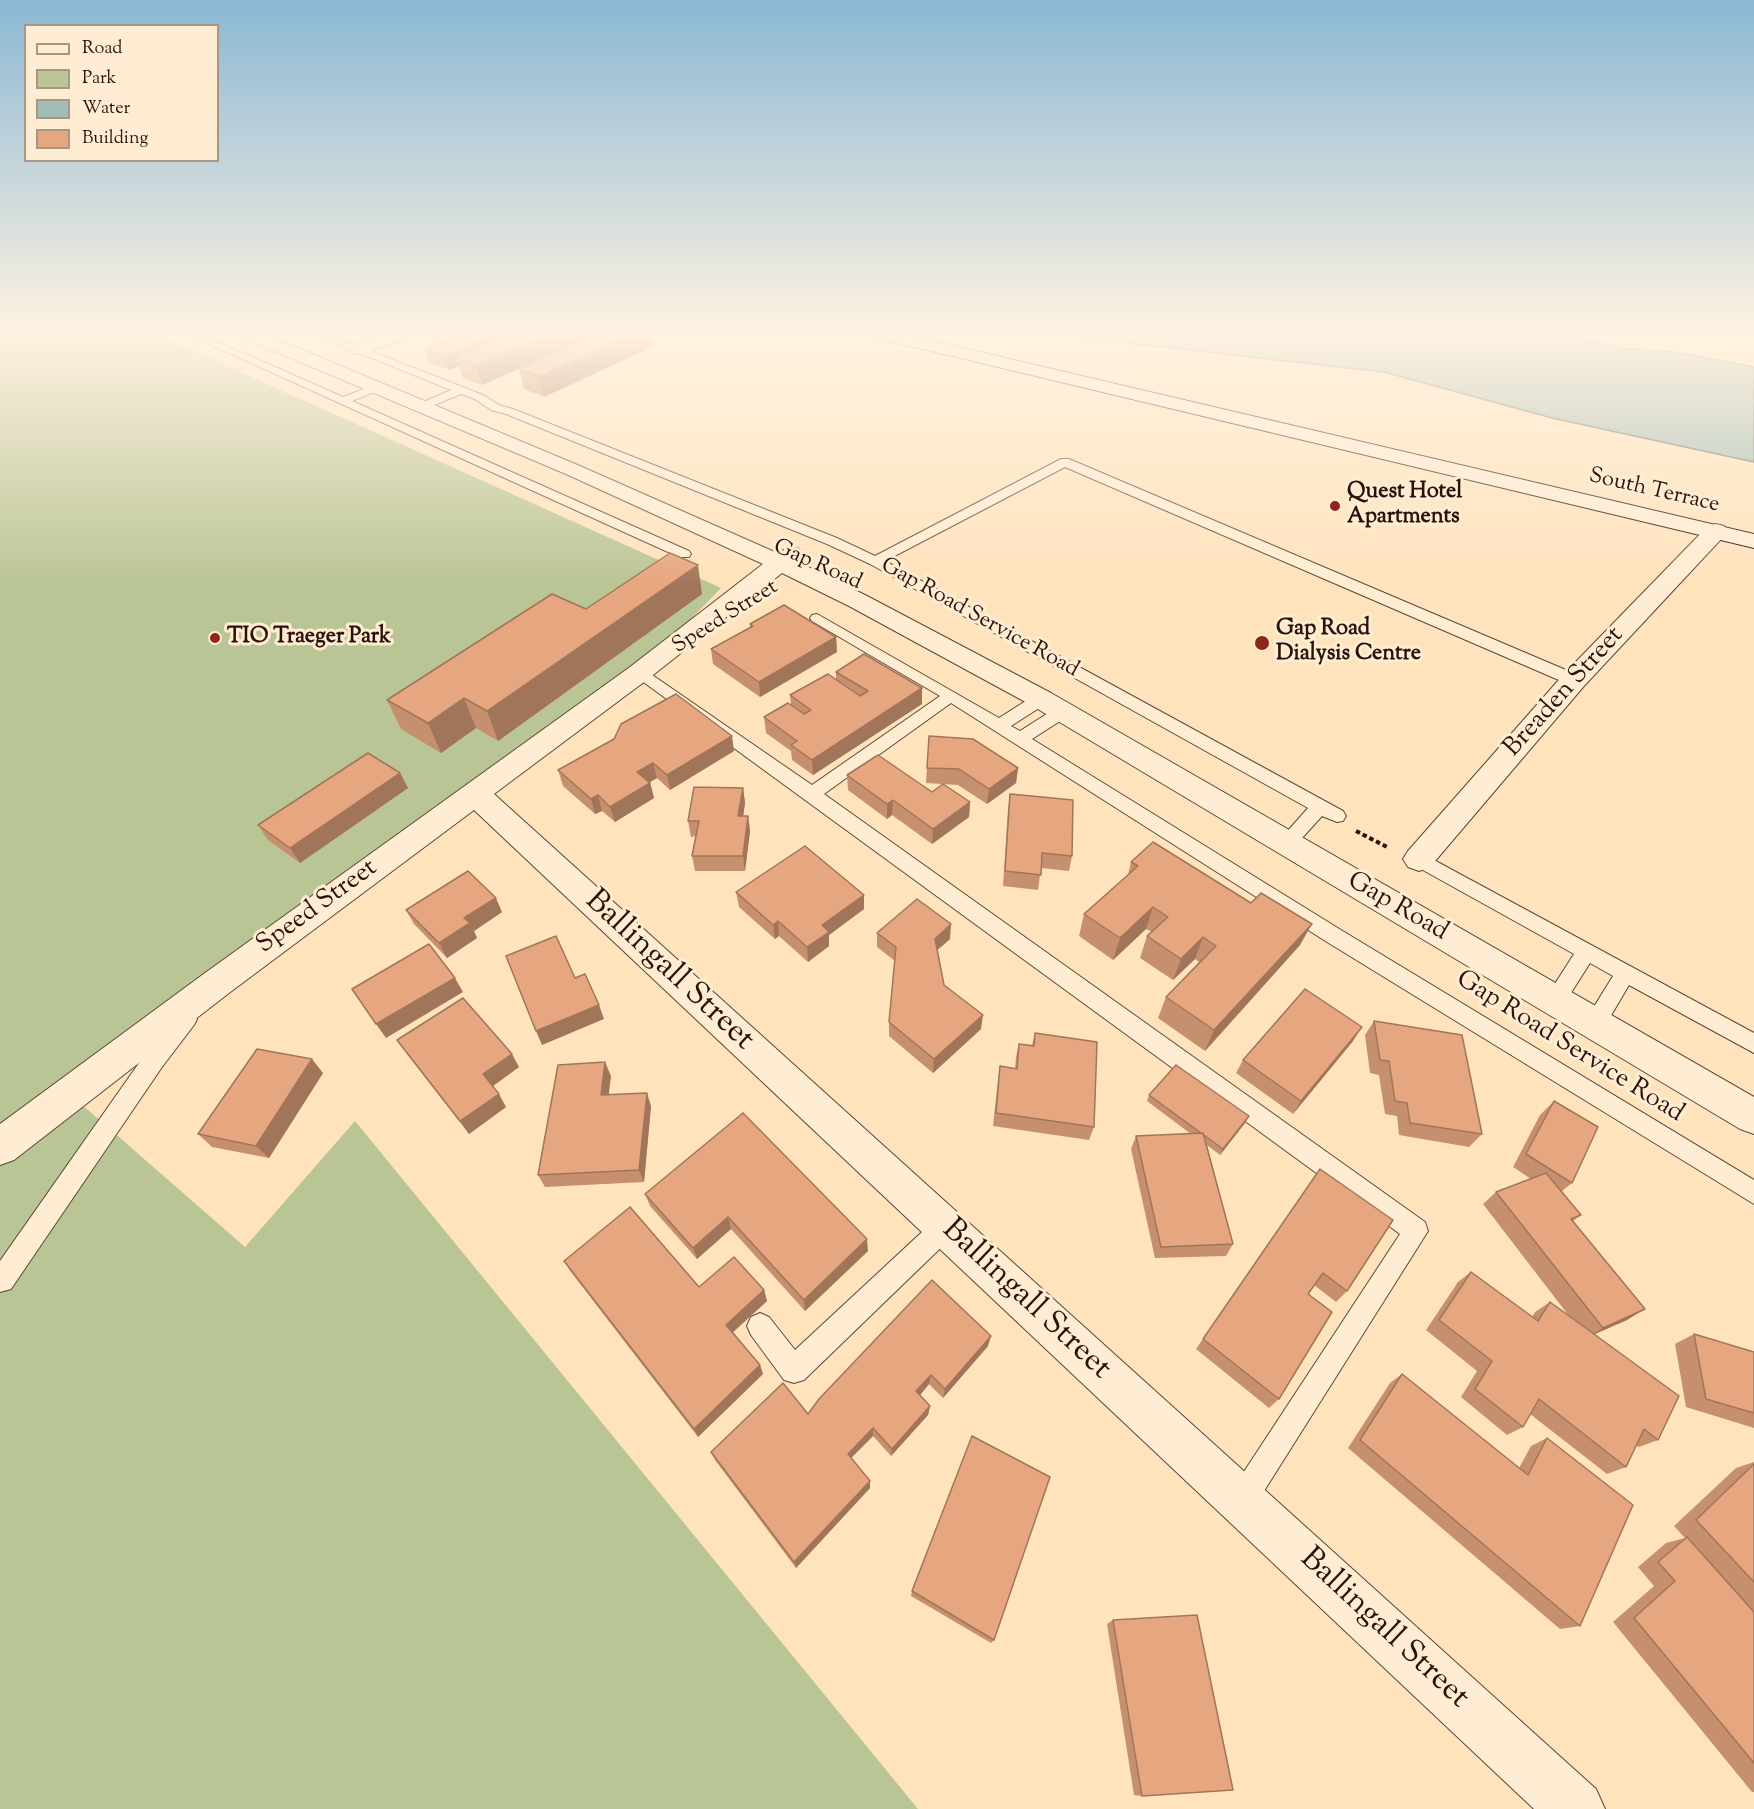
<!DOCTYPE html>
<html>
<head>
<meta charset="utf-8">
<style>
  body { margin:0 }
  #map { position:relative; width:1754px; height:1809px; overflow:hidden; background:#ffe3bc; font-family:"Sorts Mill Goudy",serif }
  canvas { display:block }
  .legend { position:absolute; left:24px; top:24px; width:195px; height:138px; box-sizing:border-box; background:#ffedd3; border:2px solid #aa9583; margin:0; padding:8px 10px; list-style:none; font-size:18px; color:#2a120a }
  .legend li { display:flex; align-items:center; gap:12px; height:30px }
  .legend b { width:30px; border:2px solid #aa9583 }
</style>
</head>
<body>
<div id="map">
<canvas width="1754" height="1809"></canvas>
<ul class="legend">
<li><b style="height:8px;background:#ffedd3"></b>Road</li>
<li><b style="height:16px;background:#bac596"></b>Park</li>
<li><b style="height:16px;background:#a1bdb7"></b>Water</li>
<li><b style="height:16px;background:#e6a780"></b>Building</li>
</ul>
</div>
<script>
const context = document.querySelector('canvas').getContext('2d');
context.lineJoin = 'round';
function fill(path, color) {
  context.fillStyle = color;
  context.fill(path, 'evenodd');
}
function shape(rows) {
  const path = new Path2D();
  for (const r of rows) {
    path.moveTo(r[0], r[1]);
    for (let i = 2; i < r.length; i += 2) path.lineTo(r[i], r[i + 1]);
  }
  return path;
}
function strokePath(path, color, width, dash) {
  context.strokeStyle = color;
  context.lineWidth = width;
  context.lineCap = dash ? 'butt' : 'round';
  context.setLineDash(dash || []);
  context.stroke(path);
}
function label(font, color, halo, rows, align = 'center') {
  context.font = font + ' "Sorts Mill Goudy",serif';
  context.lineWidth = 6;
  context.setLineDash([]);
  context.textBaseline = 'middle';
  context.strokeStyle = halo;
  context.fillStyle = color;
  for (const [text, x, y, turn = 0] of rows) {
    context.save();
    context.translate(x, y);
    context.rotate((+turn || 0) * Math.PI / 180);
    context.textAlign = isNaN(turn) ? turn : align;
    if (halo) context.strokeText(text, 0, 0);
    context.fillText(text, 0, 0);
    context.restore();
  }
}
const green = shape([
  [6,333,154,333,721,588,639,673,72,1096,245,1247,355,1121,918,1809,0,1809,0,334]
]);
const water = shape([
  [1037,333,1228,333,1254,336,1358,333,1563,333,1619,348,1675,352,1754,367,1754,462,1552,418,1384,372,1037,333]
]);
const path = shape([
  [1356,831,1389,848]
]);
const lane = shape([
  [185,333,198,333,343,397,374,385,382,385,382,389,352,401,689,551,691,554,689,557,679,557,185,333],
  [310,333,324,333,483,395,499,405,513,409,837,538,875,556,1061,459,1069,459,1580,676,1582,680,1580,684,1568,684,1065,467,885,561,1343,811,1346,816,1343,821,1337,822,1322,816,1293,848,1286,850,1279,848,1277,843,1308,808,870,564,827,544,506,414,491,410,475,399,461,394,427,408,419,408,419,404,451,390,310,333],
  [817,614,999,718,1035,695,1047,695,1049,699,1047,703,1011,726,1020,731,1056,708,1068,708,1070,712,1068,716,1032,739,1341,930,1754,1180,1754,1204,1327,942,951,703,824,794,1425,1222,1428,1231,1252,1510,1242,1515,1232,1510,1227,1500,1232,1490,1400,1234,631,673,639,668,645,670,812,785,940,696,812,621,810,618,812,615,817,614],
  [1419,852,1754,1033,1754,1053,1629,985,1603,1029,1595,1032,1587,1029,1584,1023,1613,976,1590,963,1562,1007,1555,1010,1548,1007,1544,1001,1574,954,1412,864,1410,859,1412,854,1419,852],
  [186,1010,194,1013,197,1019,194,1025,162,1067,11,1289,0,1292,0,1261,146,1053,178,1013,186,1010],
  [945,1215,954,1219,957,1227,954,1235,804,1380,794,1383,784,1380,751,1335,747,1326,751,1317,760,1313,769,1317,795,1350,936,1219,945,1215]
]);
const street = shape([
  [238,333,262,333,580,466,777,553,791,547,799,549,803,554,796,561,867,596,1051,693,1754,1097,1754,1134,1740,1129,1031,705,849,606,782,573,648,679,494,794,1596,1789,1605,1809,1534,1809,474,810,229,993,14,1160,0,1165,0,1124,205,973,630,667,763,564,566,474,241,337,238,333],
  [387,333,412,333,409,337,364,354,352,354,349,350,352,346,387,333],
  [1716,524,1724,526,1727,531,1724,536,1584,686,1430,867,1419,871,1408,867,1403,859,1408,851,1564,674,1708,526,1716,524]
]);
const secondary = shape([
  [868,333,899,333,1754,534,1754,548,877,338,871,337,868,333]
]);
const wall = shape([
  [431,333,652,333,654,346,544,397,524,389,519,369,592,337,482,385,462,377,459,366,449,370,429,363,425,349,439,344,434,343],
  [702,594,498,741,476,728,441,753,401,729,387,700,586,609],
  [750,624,836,637,837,652,760,697,713,664,711,649,750,628],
  [836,672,922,688,922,704,813,775,792,760,791,751,766,733,764,717,791,705,790,695,836,679],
  [929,736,1018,768,1016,783,987,804,958,785,926,783],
  [734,751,670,790,657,778,650,782,654,798,615,822,602,811,595,814,563,786,558,770],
  [400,773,408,788,300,863,268,840,258,825],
  [847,775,932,792,970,802,969,817,932,844,892,815,887,819,848,790],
  [743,788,745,803,743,816,748,816,750,831,745,871,695,871,692,856,696,836,691,837,688,821],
  [1010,794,1072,856,1069,871,1041,868,1038,890,1003,886,1008,809],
  [1131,862,1300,945,1205,1051,1158,1018,1166,997,1199,962,1195,959,1173,980,1140,958,1147,936,1152,932,1146,929,1113,960,1079,936,1084,914,1128,875],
  [736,892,864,895,864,909,829,935,829,946,808,962,779,936,775,939,739,907],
  [406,910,502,912,474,931,477,938,447,958,414,924],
  [877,933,950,939,937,950,944,985,981,1029,933,1073,889,1036,889,1022,895,961,877,947],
  [1374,1021,1482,1134,1469,1147,1399,1135,1397,1116,1385,1114,1379,1075,1370,1073,1365,1035],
  [1035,1033,1094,1127,1089,1140,993,1126,998,1080,1000,1066,1015,1069,1016,1057,1019,1044,1032,1045],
  [397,1040,519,1067,493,1086,506,1107,469,1134,407,1054],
  [1353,1041,1293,1114,1236,1073,1243,1060],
  [323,1073,269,1158,212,1147,198,1134],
  [611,1076,608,1095,651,1106,644,1182,545,1187,538,1175],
  [1149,1095,1249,1116,1245,1123,1220,1155,1207,1145,1233,1244,1226,1256,1155,1258,1131,1149,1136,1136,1191,1134,1147,1101],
  [1554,1101,1572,1183,1562,1191,1581,1215,1573,1221,1627,1320,1594,1334,1658,1440,1639,1447,1636,1446,1626,1467,1607,1474,1530,1414,1523,1427,1507,1435,1461,1397,1477,1371,1426,1330,1458,1282,1471,1272,1532,1317,1535,1312,1550,1302,1569,1316,1483,1204,1496,1192,1531,1179,1513,1167,1540,1115],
  [1320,1169,1347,1291,1336,1302,1314,1285,1308,1294,1279,1399,1269,1408,1196,1349],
  [645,1194,868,1251,805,1311,731,1229,697,1259,650,1206],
  [564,1261,699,1287,764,1290,767,1301,733,1332,760,1365,763,1374,698,1437,571,1272],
  [1694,1334,1754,1352,1754,1428,1686,1407,1675,1344],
  [988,1346,943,1398,929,1384,920,1395,930,1406,928,1415,891,1456,873,1436,851,1458,870,1488,796,1568,715,1460,711,1452,808,1414],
  [1402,1374,1519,1468,1531,1446,1547,1438,1580,1626,1560,1629,1348,1448,1390,1383],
  [1754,1462,1754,1792,1752,1792,1613,1622,1654,1586,1638,1567,1666,1543,1685,1538,1674,1526,1736,1468],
  [912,1591,994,1640,991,1643,911,1596],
  [1113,1620,1142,1796,1134,1795,1107,1624]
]);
const shadedWall = shape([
  [454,333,471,333,458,346],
  [500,333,504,333,507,344,456,357,459,366,449,370,445,357],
  [552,333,591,333,592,337,482,385,476,365],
  [616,333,652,333,654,346,544,397,539,377],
  [698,565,702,594,498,741,487,711],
  [836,637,837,652,760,697,759,682],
  [922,688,922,704,813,775,812,760],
  [464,698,476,728,441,753,428,723],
  [732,736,734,751,670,790,667,775],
  [653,763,657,778,641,787,637,772],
  [1018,768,1016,783,987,804,989,789],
  [400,773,408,788,300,863,290,848],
  [650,783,654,798,615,822,610,807],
  [743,788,745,803,741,831,738,816],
  [598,795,602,811,595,814,591,799],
  [893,800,892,815,887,819,887,804],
  [970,802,969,817,932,844,933,829],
  [748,816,750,831,745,871,743,856],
  [864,895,864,909,829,935,829,946,808,962,807,947,822,925],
  [496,898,502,912,474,931,477,938,447,958,439,943,464,918],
  [1153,907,1146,929,1113,960,1120,938],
  [778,921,779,936,775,939,773,925],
  [951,924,950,939,934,953,935,939],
  [1312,924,1300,945,1205,1051,1214,1030],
  [1203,937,1195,959,1173,980,1181,959],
  [455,978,463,992,386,1038,376,1024],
  [599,1005,604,1019,542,1045,536,1031],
  [983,1015,981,1029,933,1073,934,1059],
  [1362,1027,1353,1041,1293,1114,1301,1101],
  [512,1054,519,1067,490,1088,483,1074],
  [312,1059,323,1073,269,1158,256,1146],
  [605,1062,611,1076,607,1108,601,1095],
  [647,1093,651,1106,644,1182,639,1170],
  [499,1094,506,1107,469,1134,460,1121],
  [1249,1116,1245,1123,1220,1155,1223,1149],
  [728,1217,731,1229,697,1259,693,1248],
  [867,1239,868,1251,805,1311,804,1300],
  [764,1290,767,1301,730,1335,726,1325],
  [1645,1309,1627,1320,1586,1338,1603,1328],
  [991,1336,988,1346,943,1398,945,1389],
  [760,1365,763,1374,698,1437,694,1429],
  [931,1375,929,1384,916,1400,916,1391],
  [930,1406,928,1415,891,1456,892,1449],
  [873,1428,873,1436,848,1461,848,1454],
  [870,1481,870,1488,796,1568,794,1562]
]);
const building = shape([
  [467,333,500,333,445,357,425,349,467,333],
  [515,333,552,333,476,365,456,357,515,333],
  [601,333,637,333,539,377,519,369,601,333],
  [670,553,698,565,487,711,464,698,428,723,387,700,552,594,586,609,670,553],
  [784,605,836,637,759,682,711,649,753,626,750,624,784,605],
  [864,654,922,688,812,760,791,745,797,741,764,717,788,703,804,714,811,710,790,695,828,674,860,696,868,691,836,672,864,654],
  [676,694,732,736,667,775,653,763,637,772,650,783,610,807,598,795,591,799,558,770,614,739,621,724,676,694],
  [929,736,973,739,1018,768,989,789,959,769,927,768,929,736],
  [368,753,400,773,290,848,258,825,368,753],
  [878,755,932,792,943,784,970,802,933,829,893,800,887,804,847,775,878,755],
  [694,787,743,788,738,816,748,816,743,856,692,856,699,821,688,821,694,787],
  [1010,794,1073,800,1072,856,1042,853,1041,875,1005,871,1010,794],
  [1153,842,1251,903,1261,893,1312,924,1214,1030,1166,997,1216,946,1203,937,1181,959,1147,936,1168,917,1153,907,1120,938,1084,914,1138,866,1131,862,1153,842],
  [805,846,864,895,822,925,829,932,807,947,778,921,773,925,736,892,805,846],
  [468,871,496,898,464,918,470,923,439,943,406,910,468,871],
  [917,899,951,924,935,939,944,985,983,1015,934,1059,889,1022,896,947,877,933,917,899],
  [556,936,575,978,585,974,599,1005,536,1031,506,956,556,936],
  [429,944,455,978,376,1024,352,989,429,944],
  [1305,989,1362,1027,1301,1101,1243,1060,1305,989],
  [463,998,512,1054,483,1074,499,1094,460,1121,397,1040,463,998],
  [1374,1021,1462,1035,1482,1134,1410,1123,1407,1103,1395,1101,1389,1061,1380,1060,1374,1021],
  [1035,1033,1097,1042,1094,1127,996,1113,1000,1066,1017,1069,1019,1044,1034,1046,1035,1033],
  [257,1049,312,1059,256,1146,198,1134,257,1049],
  [605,1062,601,1095,647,1093,639,1170,538,1175,558,1065,605,1062],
  [1176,1065,1249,1116,1223,1149,1149,1095,1176,1065],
  [1554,1101,1598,1127,1572,1183,1526,1154,1554,1101],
  [743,1113,867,1239,804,1300,728,1217,693,1248,645,1194,743,1113],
  [1203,1133,1233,1244,1161,1247,1136,1136,1203,1133],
  [1320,1169,1393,1220,1347,1291,1323,1273,1308,1294,1332,1312,1279,1399,1203,1339,1320,1169],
  [1546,1173,1581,1215,1571,1219,1645,1309,1603,1328,1496,1192,1546,1173],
  [630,1207,699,1287,734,1257,764,1290,726,1325,760,1365,694,1429,564,1261,630,1207],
  [1471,1272,1538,1321,1550,1302,1679,1396,1658,1440,1644,1429,1626,1467,1539,1399,1523,1427,1475,1389,1492,1361,1439,1320,1471,1272],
  [932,1280,991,1336,945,1389,931,1375,916,1391,930,1406,892,1449,873,1428,848,1454,870,1481,794,1562,711,1452,783,1383,808,1414,819,1399,932,1280],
  [1694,1334,1754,1352,1754,1413,1706,1399,1694,1334],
  [1402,1374,1528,1475,1547,1438,1633,1505,1580,1626,1360,1440,1402,1374],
  [972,1436,1050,1477,994,1640,912,1591,972,1436],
  [1754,1464,1754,1582,1696,1520,1754,1464],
  [1687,1537,1754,1612,1754,1763,1634,1618,1675,1581,1658,1562,1687,1537],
  [1197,1615,1233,1790,1142,1796,1113,1620,1197,1615]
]);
const markers = [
  [1335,506,6,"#8f2418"],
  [215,638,6,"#8f2418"],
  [1262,643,8,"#8f2418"]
];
const farStreetnames = [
  ["South Terrace",1654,492,13],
  ["Gap Road",817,566,24],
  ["Speed Street",726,618,-32],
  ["Gap Road Service Road",979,619,29]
];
const farPoinames = [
  ["Quest Hotel",1347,493],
  ["Apartments",1347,518],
  ["Gap Road",1276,630],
  ["Dialysis Centre",1276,655],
  ["TIO Traeger Park",227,638]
];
const streetNames = [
  ["Breaden Street",1565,693,-48],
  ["Speed Street",318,908,-36],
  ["Gap Road",1397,908,30],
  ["Gap Road Service Road",1569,1048,32]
];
const nearStreetnames = [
  ["Ballingall Street",668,972,43],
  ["Ballingall Street",1025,1301,43],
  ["Ballingall Street",1383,1630,43]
];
fill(green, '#bac596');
fill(water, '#a1bdb7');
strokePath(water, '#717972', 1.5);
strokePath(lane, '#5f4636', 2);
strokePath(street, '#5f4636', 2);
strokePath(secondary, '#2a120a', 2);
strokePath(path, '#2a120a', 4, [4.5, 3]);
fill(lane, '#ffedd3');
fill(street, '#ffedd3');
fill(secondary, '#ffedd3');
fill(wall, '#c6906e');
fill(shadedWall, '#a1755a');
fill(building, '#e6a780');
strokePath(building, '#a1755a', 1.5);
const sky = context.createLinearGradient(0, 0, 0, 586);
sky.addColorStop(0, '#8bb8d4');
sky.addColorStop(0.57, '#fff2e1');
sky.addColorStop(1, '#fff2e100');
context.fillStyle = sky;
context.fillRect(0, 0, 1754, 586);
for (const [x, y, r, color] of markers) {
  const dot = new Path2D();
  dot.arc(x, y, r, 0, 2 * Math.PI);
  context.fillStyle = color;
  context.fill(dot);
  strokePath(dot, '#ffedd3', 2);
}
label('22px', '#2a120a', '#ffedd3', farStreetnames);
label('bold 22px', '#2a120a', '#ffedd3', farPoinames, 'left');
label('26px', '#2a120a', '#ffedd3', streetNames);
label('32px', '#2a120a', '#ffedd3', nearStreetnames);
</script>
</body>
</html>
